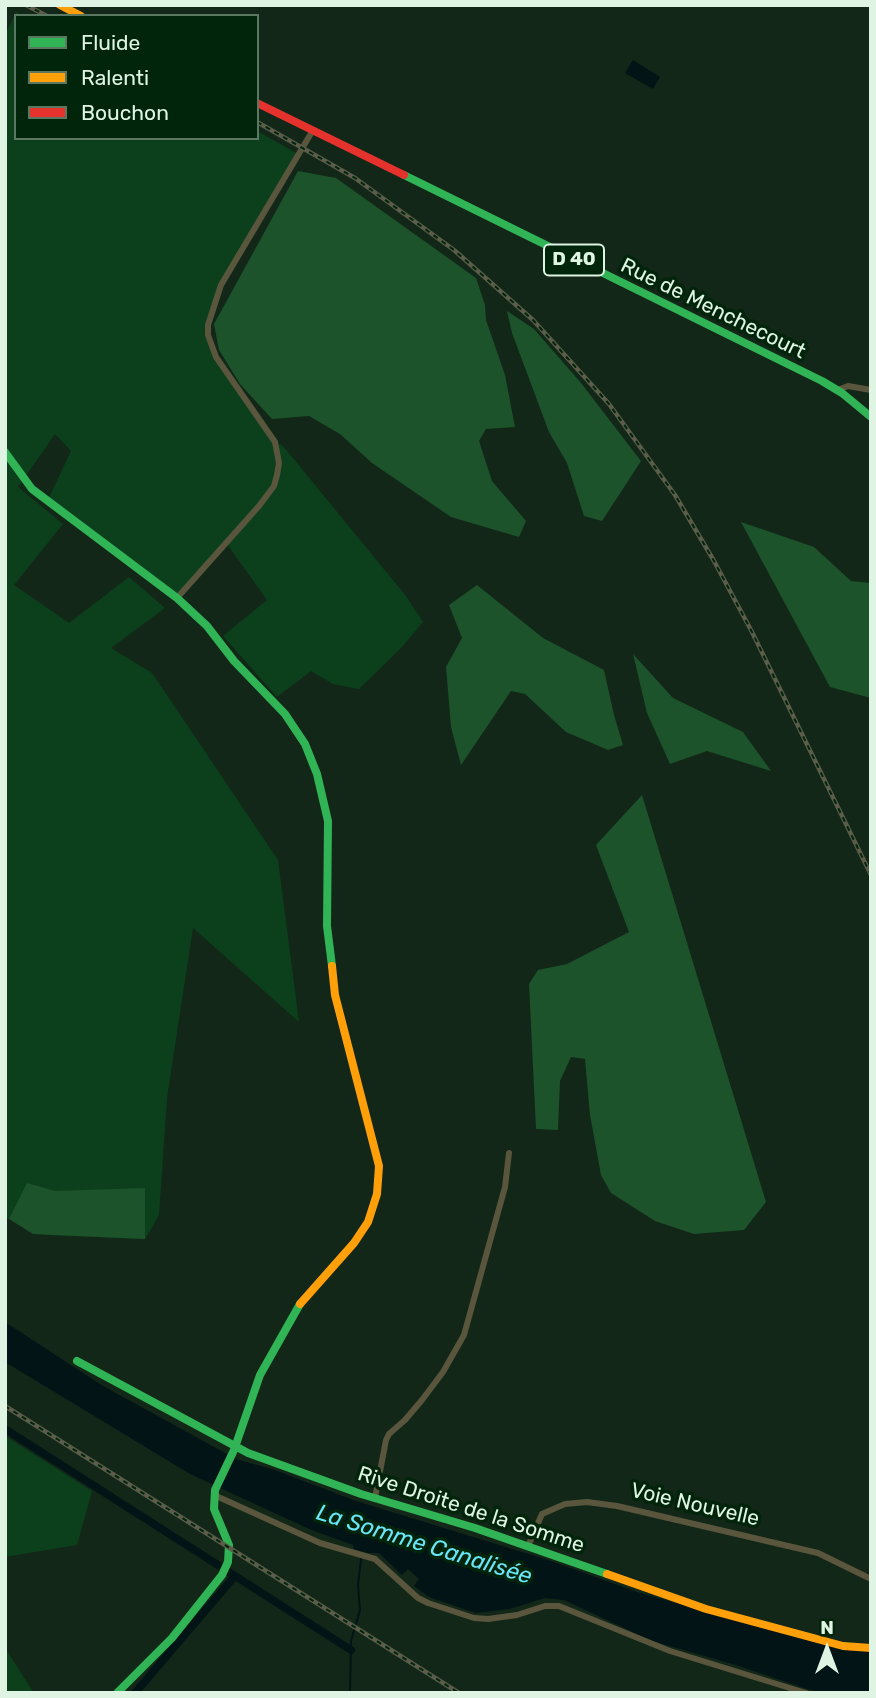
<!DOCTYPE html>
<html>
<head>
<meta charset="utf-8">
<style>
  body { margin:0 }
  #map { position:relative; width:876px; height:1698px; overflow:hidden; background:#122718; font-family:Rubik,sans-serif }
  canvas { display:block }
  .frame { position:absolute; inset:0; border:7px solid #dff4e2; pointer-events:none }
  .legend { position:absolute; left:14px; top:14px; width:245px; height:126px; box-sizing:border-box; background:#01250b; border:2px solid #5a7861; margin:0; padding:9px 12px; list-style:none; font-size:21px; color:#dff4e2 }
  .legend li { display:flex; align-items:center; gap:14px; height:35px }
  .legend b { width:35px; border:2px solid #5a7861 }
  .north { position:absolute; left:792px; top:1614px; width:70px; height:70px; -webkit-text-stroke:5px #01250b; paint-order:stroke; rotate:0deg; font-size:19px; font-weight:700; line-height:28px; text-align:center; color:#dff4e2 }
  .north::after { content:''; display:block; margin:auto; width:24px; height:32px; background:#dff4e2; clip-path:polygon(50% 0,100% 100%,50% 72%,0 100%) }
</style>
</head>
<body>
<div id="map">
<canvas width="876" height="1698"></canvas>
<div class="frame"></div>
<ul class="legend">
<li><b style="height:9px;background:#30b455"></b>Fluide</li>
<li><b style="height:9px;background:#ff9f0a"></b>Ralenti</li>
<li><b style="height:9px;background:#e5322d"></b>Bouchon</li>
</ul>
<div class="north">N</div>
</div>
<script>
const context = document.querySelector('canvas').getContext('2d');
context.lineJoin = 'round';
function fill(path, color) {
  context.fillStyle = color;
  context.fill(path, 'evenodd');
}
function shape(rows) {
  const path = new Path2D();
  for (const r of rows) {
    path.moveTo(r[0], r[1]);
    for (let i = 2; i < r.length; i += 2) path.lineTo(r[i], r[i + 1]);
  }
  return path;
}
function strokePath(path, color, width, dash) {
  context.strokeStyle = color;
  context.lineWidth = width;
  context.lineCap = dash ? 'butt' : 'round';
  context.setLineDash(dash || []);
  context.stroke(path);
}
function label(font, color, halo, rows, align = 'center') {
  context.font = font + ' Rubik,sans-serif';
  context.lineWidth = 7;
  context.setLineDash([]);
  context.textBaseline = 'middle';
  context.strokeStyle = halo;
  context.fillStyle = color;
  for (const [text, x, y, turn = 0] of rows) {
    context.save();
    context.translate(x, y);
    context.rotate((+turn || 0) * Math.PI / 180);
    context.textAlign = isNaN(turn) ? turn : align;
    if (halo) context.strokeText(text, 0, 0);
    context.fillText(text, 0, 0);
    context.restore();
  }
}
const green = shape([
  [16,12,24,16,16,16,16,138,257,138,257,131,298,154,228,272,208,324,216,357,275,442,283,446,406,596,423,622,402,647,359,689,333,684,311,671,277,697,223,636,267,600,227,544,177,598,47,502,71,451,55,434,18,487,63,524,14,585,69,623,129,577,165,608,111,648,152,673,278,860,299,1022,193,928,167,1098,159,1215,145,1239,44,1235,5,1217,5,36],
  [5,1436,92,1491,77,1545,5,1557],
  [5,1648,34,1693,5,1693]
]);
const forest = shape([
  [298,171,336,178,476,278,485,305,486,320,505,375,515,427,486,429,479,441,492,481,526,521,519,537,451,517,372,463,340,434,309,416,272,419,240,384,219,350,214,324],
  [507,311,534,329,581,383,641,461,602,521,584,516,567,463,549,432,512,333],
  [741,522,814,547,851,581,871,583,871,698,830,687],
  [477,585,543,638,604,670,614,715,623,745,608,750,566,732,525,694,511,691,461,765,451,727,446,667,462,638,449,605],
  [633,654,673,698,743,732,771,771,707,751,670,764,647,713],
  [642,795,766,1202,744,1230,694,1234,655,1221,611,1193,601,1175,590,1115,585,1059,571,1057,560,1081,558,1130,536,1129,529,984,538,970,567,964,629,932,596,845],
  [27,1183,55,1191,145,1188,145,1239,33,1234,9,1219]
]);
const water = shape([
  [633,60,660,77,653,89,625,73],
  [5,1322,103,1386,236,1459,275,1470,356,1501,548,1560,637,1592,843,1650,871,1651,871,1693,822,1693,807,1689,736,1665,652,1641,564,1600,545,1598,510,1609,476,1613,429,1597,414,1586,419,1579,408,1569,402,1575,379,1553,368,1553,354,1549,353,1545,309,1529,190,1474,5,1362]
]);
const stream = shape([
  [350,1693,351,1641,360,1610,358,1585,361,1559]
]);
const canal = shape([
  [5,1429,351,1650],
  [135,1693,234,1577]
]);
const street = shape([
  [838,390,848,386,871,390],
  [177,598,259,506,274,486,277,475,279,463,275,442,216,357,208,335,208,325,221,285,313,130],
  [214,1495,320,1543,375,1559,418,1598,428,1603,474,1618,488,1619,517,1615,545,1606,559,1606,670,1651,806,1693],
  [375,1498,386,1440,389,1434,405,1420,422,1400,443,1372,464,1335,505,1187,509,1153],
  [528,1546,542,1514,565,1504,587,1502,617,1506,818,1553,871,1579]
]);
const fast = shape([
  [404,175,822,381,842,393,871,417],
  [5,452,32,489,177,598,207,626,234,661,285,714,305,744,317,774,328,821,327,926,332,966],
  [77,1361,248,1453,361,1494,475,1528,607,1574],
  [117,1693,172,1638,222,1575,228,1562,229,1545,214,1509,215,1490,234,1450,260,1375,300,1304]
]);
const slow = shape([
  [60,5,81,16],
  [300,1304,354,1243,368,1222,377,1194,379,1166,335,995,332,966],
  [607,1574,706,1609,843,1646,871,1648]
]);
const jam = shape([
  [257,103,404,175]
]);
const rail = shape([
  [26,5,47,16],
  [257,122,355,178,454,250,533,320,609,404,675,495,714,561,752,632,871,875],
  [5,1406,459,1693]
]);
const shields = [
  [574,260,60]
];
const shieldNames = [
  ["D 40",574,260]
];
const streetNames = [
  ["Rue de Menchecourt",713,309,26],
  ["Voie Nouvelle",695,1505,13],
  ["Rive Droite de la Somme",471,1510,18]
];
const waterNames = [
  ["La Somme Canalisée",424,1545,17]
];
fill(green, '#0c401c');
fill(forest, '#1c532b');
fill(water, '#021416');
strokePath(stream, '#021416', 2);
strokePath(canal, '#021416', 8);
strokePath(street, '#5a563d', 6);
strokePath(fast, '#30b455', 8);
strokePath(slow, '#ff9f0a', 8);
strokePath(jam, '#e5322d', 8);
strokePath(rail, '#5b5d4a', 4.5);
strokePath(rail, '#01250b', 2, [5]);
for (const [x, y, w] of shields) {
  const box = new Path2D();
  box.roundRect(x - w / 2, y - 15.5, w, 31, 5);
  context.fillStyle = '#01250b';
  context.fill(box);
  strokePath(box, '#dff4e2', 2);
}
label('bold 19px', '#dff4e2', null, shieldNames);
label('21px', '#dff4e2', '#01250b', streetNames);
label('italic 23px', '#6be6f9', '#01250b', waterNames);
</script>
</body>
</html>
